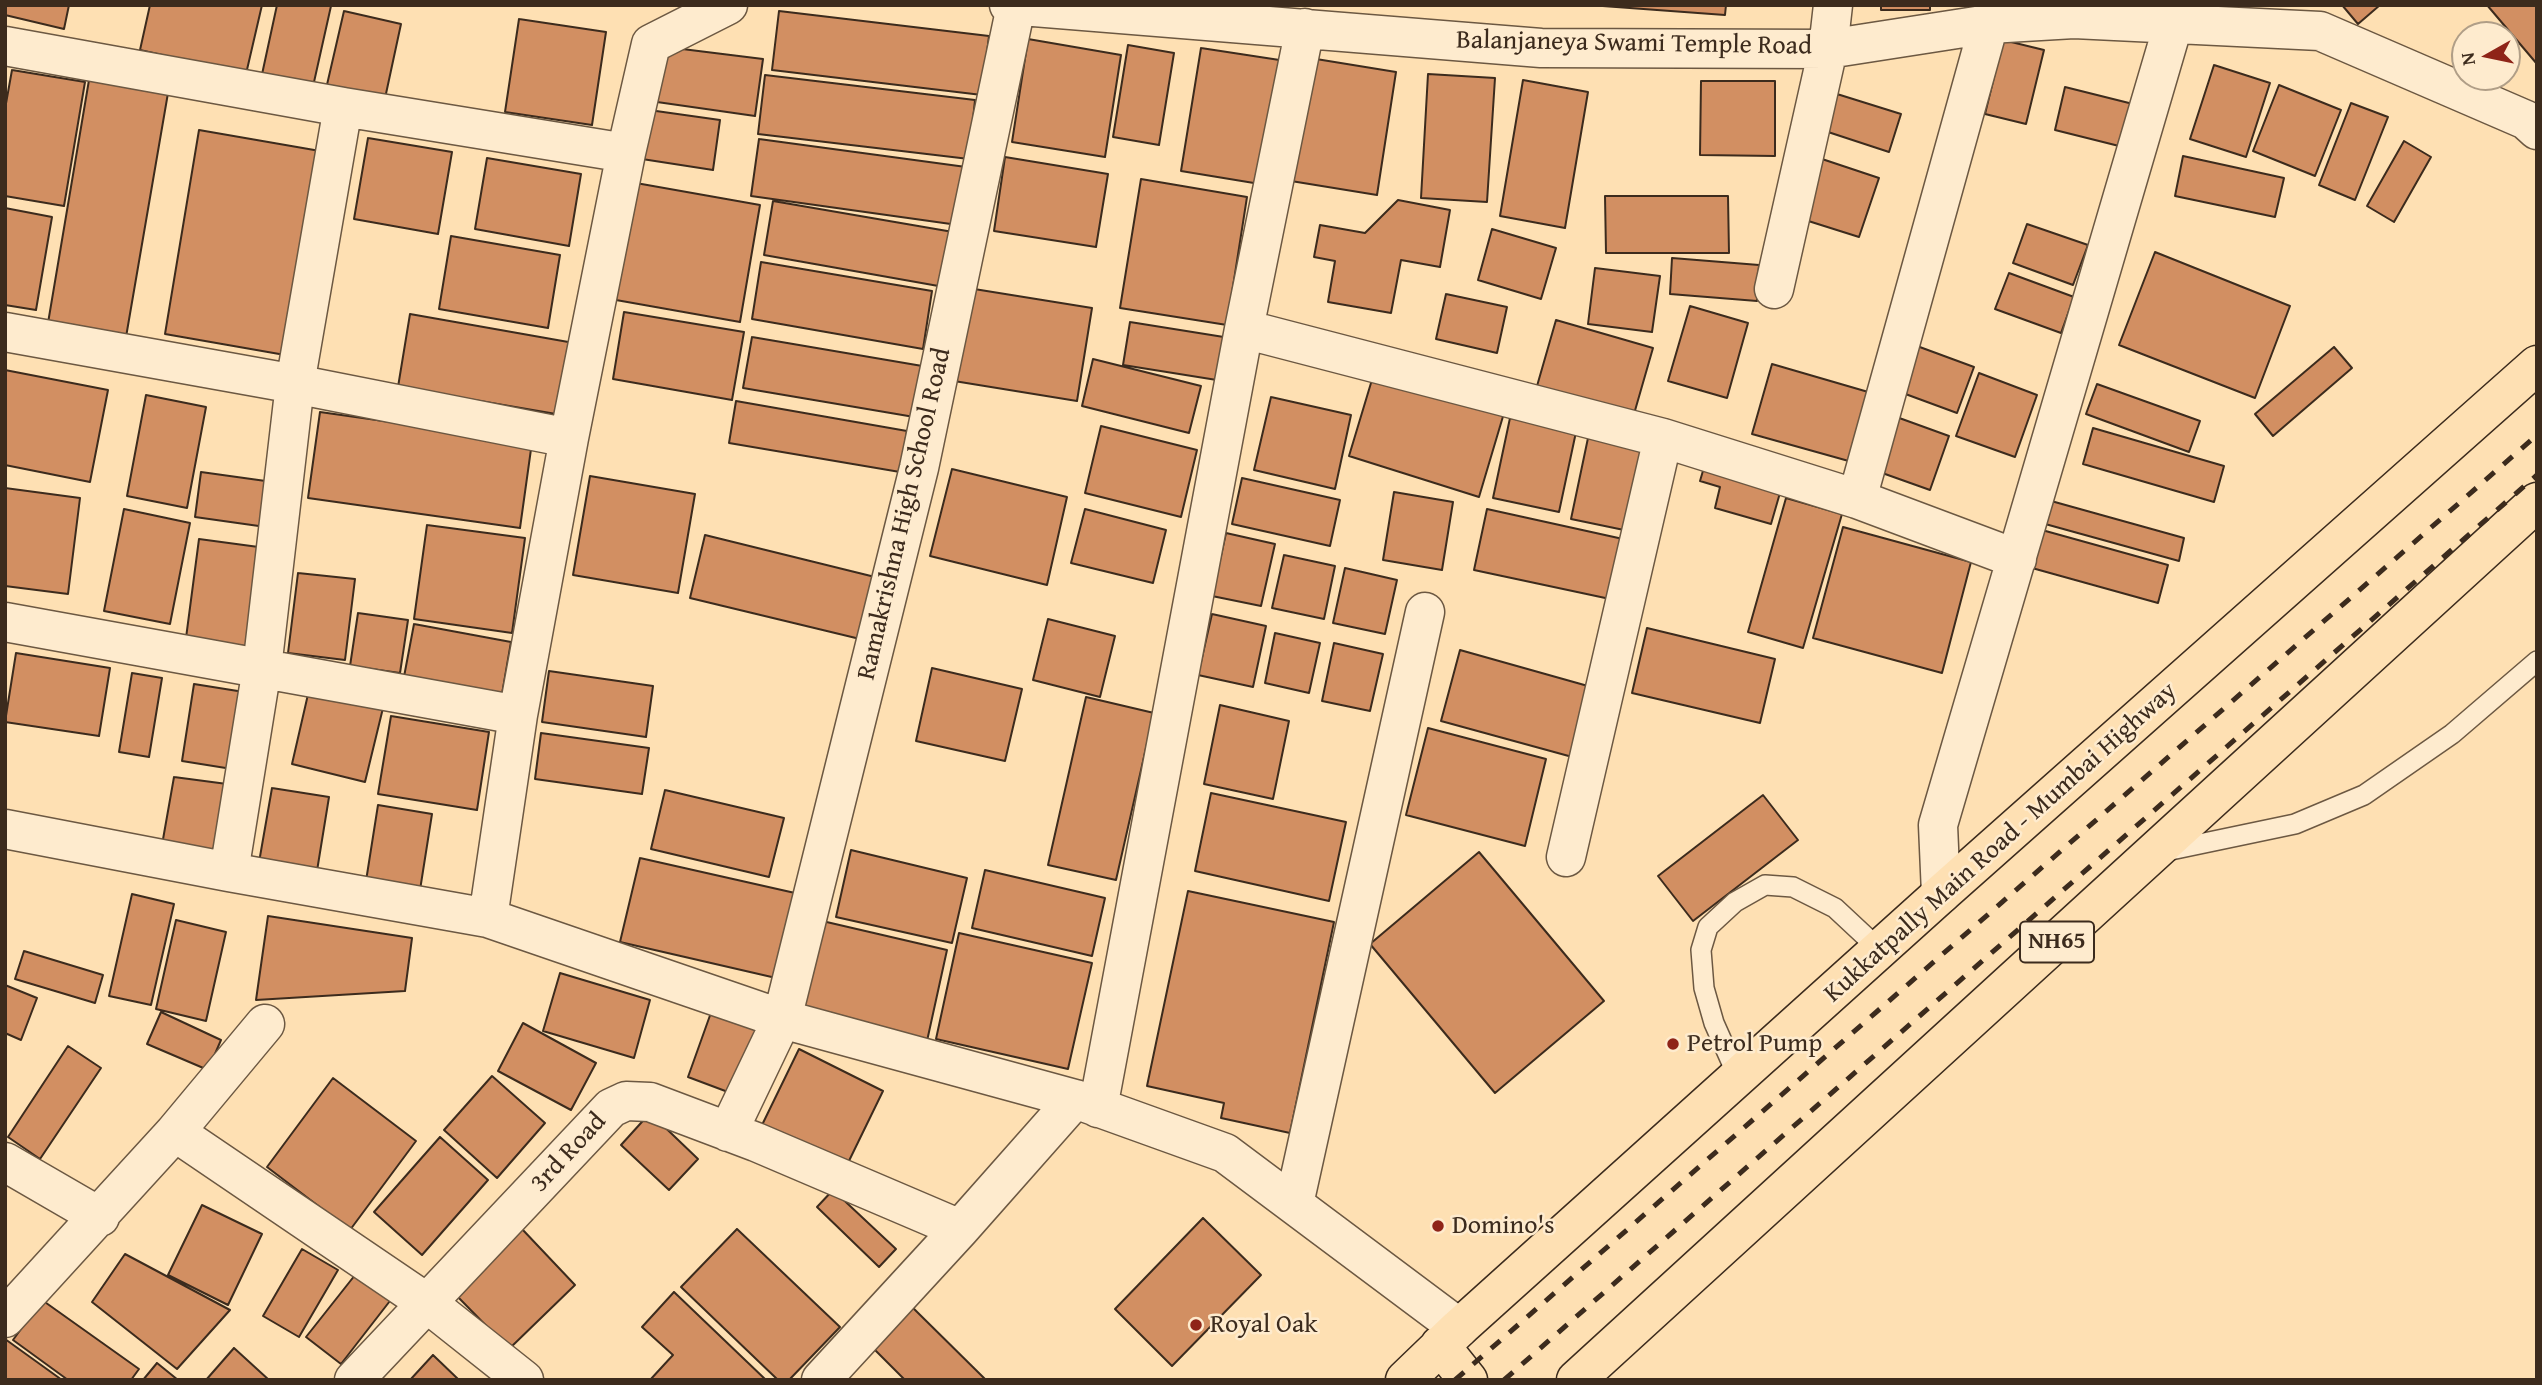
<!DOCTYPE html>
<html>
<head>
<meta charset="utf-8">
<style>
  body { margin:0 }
  #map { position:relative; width:2542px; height:1385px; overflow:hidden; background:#fee0b3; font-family:"Gentium Book Plus",serif }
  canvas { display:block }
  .frame { position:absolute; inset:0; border:7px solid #3c2b1d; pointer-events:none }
  .north { position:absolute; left:2451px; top:21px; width:70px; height:70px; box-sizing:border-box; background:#feebce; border:2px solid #b09e87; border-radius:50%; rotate:261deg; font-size:19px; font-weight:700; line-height:28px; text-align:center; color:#3c2b1d }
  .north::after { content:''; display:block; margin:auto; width:24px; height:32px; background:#8f2418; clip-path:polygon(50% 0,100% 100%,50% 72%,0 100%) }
</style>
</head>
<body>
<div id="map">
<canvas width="2542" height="1385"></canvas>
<div class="frame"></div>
<div class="north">N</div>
</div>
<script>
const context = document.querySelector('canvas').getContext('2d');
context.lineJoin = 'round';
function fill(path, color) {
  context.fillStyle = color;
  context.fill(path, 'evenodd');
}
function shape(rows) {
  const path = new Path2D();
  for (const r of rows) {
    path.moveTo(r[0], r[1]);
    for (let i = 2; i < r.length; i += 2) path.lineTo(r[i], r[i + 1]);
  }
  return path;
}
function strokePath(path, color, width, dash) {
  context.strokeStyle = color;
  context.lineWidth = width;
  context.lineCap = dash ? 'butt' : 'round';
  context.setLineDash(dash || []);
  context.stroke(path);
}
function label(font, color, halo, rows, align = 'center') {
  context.font = font + ' "Gentium Book Plus",serif';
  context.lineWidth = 5;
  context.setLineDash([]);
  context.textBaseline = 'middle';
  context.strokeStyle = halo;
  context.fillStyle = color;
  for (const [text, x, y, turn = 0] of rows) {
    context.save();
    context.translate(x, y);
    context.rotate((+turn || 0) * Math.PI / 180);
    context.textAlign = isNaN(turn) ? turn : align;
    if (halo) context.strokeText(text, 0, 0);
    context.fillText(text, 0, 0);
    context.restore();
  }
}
const building = shape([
  [5,5,69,5,64,29,5,15,5,5],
  [150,5,262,5,246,74,140,50,150,5],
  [277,5,331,6,312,91,261,79,277,5],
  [1589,5,1726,5,1725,15,1589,5],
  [1881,5,1930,5,1930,10,1881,10,1881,5],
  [2342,5,2380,5,2358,24,2342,5],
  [2487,5,2537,5,2537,64,2487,5],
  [344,11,401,24,384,103,326,89,344,11],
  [779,11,989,36,982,95,772,70,779,11],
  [519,19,606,32,592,125,505,112,519,19],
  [1028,39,1121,55,1105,157,1012,142,1028,39],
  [2003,40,2044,50,2026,124,1985,114,2003,40],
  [1128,45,1174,53,1159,145,1113,137,1128,45],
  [658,46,763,59,755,116,650,101,658,46],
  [1201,48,1286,61,1266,185,1181,171,1201,48],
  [1310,58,1396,72,1377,195,1291,181,1310,58],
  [2214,65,2270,83,2246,157,2190,139,2214,65],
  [12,70,85,82,64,206,5,196,5,109,12,70],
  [1428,74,1495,78,1487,202,1421,198,1428,74],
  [765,75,975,100,969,159,758,134,765,75],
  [89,80,168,93,126,337,48,323,89,80],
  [1523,80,1588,92,1565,228,1500,216,1523,80],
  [1701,81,1775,81,1775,156,1700,155,1701,81],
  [2279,85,2341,110,2315,176,2253,151,2279,85],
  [2065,87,2133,104,2123,147,2055,130,2065,87],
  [1837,94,1901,114,1889,152,1825,131,1837,94],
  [2351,103,2388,117,2355,200,2319,185,2351,103],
  [649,110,720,120,713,170,642,159,649,110],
  [199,130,320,151,285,355,165,334,199,130],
  [368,138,452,152,438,234,354,219,368,138],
  [759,139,966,167,958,225,751,196,759,139],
  [2404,141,2431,157,2394,222,2367,206,2404,141],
  [2183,156,2284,178,2275,217,2175,196,2183,156],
  [1005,157,1108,174,1096,247,994,231,1005,157],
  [487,158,581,174,569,246,475,229,487,158],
  [1822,159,1879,178,1859,237,1802,219,1822,159],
  [1141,179,1247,197,1227,325,1120,308,1141,179],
  [636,183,760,205,740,322,616,300,636,183],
  [1605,196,1728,196,1729,253,1606,253,1605,196],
  [1398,200,1450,210,1440,267,1401,260,1391,313,1328,302,1335,261,1314,257,1320,225,1365,233,1398,200],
  [773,201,953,232,944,287,764,255,773,201],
  [5,208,52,217,36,310,5,305,5,208],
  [2027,224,2088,245,2073,285,2013,263,2027,224],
  [1492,229,1556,248,1541,299,1478,280,1492,229],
  [451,236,560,255,548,328,439,309,451,236],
  [2155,252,2290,306,2255,398,2119,345,2155,252],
  [1672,258,1759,265,1757,301,1670,294,1672,258],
  [761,262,932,291,923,349,752,319,761,262],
  [1595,268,1660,276,1652,332,1588,324,1595,268],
  [2009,273,2074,297,2061,333,1995,309,2009,273],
  [968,288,1092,308,1077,401,954,381,968,288],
  [1446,294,1507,307,1497,353,1436,339,1446,294],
  [1690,306,1748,323,1727,398,1668,381,1690,306],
  [624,312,744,332,732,400,613,379,624,312],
  [410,314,574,343,562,415,398,387,410,314],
  [1556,320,1653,348,1634,414,1537,386,1556,320],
  [1130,322,1230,338,1223,381,1123,365,1130,322],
  [752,337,934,368,926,419,743,388,752,337],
  [1917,346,1974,367,1957,413,1900,392,1917,346],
  [2334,347,2352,368,2273,436,2255,414,2334,347],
  [1093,359,1201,386,1189,433,1082,406,1093,359],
  [1772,364,1882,396,1863,465,1752,434,1772,364],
  [5,370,108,390,90,482,5,465,5,370],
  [1374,373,1504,413,1479,497,1349,456,1374,373],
  [1979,373,2037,395,2015,457,1956,436,1979,373],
  [2097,384,2200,421,2189,452,2086,414,2097,384],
  [146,395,206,407,187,508,127,496,146,395],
  [1271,397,1351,415,1335,489,1254,470,1271,397],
  [736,401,907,431,900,472,729,443,736,401],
  [320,412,532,442,520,528,308,498,320,412],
  [1891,415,1949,436,1930,490,1871,469,1891,415],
  [1510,418,1576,432,1559,512,1493,498,1510,418],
  [1101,426,1197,450,1181,517,1085,493,1101,426],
  [2093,428,2224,466,2214,502,2083,464,2093,428],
  [1588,438,1641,450,1624,530,1571,519,1588,438],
  [1707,457,1784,479,1771,524,1715,508,1720,487,1700,481,1707,457],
  [952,469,1067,497,1047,585,930,556,952,469],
  [201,472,280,483,273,528,195,517,201,472],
  [590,476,695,494,678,593,573,575,590,476],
  [1242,478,1340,500,1330,546,1232,524,1242,478],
  [5,488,80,498,68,594,5,586,5,488],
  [1394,492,1453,502,1442,570,1383,560,1394,492],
  [1786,498,1842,514,1803,648,1748,632,1786,498],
  [2044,499,2184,538,2179,561,2038,522,2044,499],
  [124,509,190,523,170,624,104,611,124,509],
  [1085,509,1166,530,1153,583,1071,563,1085,509],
  [1487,509,1623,539,1610,599,1474,570,1487,509],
  [427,525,525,538,512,633,414,619,427,525],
  [1843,527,1971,562,1942,673,1813,638,1843,527],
  [2042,530,2168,565,2158,603,2032,568,2042,530],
  [1226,533,1275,544,1261,606,1212,596,1226,533],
  [705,535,875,577,860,639,690,598,705,535],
  [199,539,266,548,252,647,186,638,199,539],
  [1284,555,1335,566,1324,619,1272,608,1284,555],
  [1345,568,1397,580,1385,634,1333,623,1345,568],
  [298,573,355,579,345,660,288,653,298,573],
  [358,613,408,620,400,673,350,666,358,613],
  [1212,614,1266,626,1253,687,1198,675,1212,614],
  [1048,619,1115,636,1100,697,1033,680,1048,619],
  [414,624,511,642,501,700,403,682,414,624],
  [1647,628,1775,659,1760,723,1632,693,1647,628],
  [1275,633,1320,643,1309,693,1265,683,1275,633],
  [1334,643,1383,654,1370,711,1322,701,1334,643],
  [1460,650,1595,688,1576,758,1441,721,1460,650],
  [16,653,110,668,99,736,5,722,16,653],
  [932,668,1022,689,1005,761,916,741,932,668],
  [549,671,653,686,646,737,542,722,549,671],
  [132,673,162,678,149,757,119,752,132,673],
  [194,684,244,692,232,769,182,761,194,684],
  [309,690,383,708,365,782,292,764,309,690],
  [1086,697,1154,713,1116,880,1048,865,1086,697],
  [1220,705,1289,721,1273,799,1204,784,1220,705],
  [391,716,489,732,477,810,378,794,391,716],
  [1428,728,1546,759,1525,846,1406,815,1428,728],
  [541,733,649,748,642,794,535,779,541,733],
  [174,777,227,784,215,854,162,845,174,777],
  [272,788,329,797,316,877,258,868,272,788],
  [665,790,784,818,769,877,651,849,665,790],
  [1211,793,1346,822,1329,901,1195,871,1211,793],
  [1763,795,1798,840,1693,921,1658,876,1763,795],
  [378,805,432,814,420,890,366,881,378,805],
  [851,850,967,878,952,943,836,917,851,850],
  [1479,852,1604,1001,1495,1093,1370,944,1479,852],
  [640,858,795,893,776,978,620,942,640,858],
  [985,870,1105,898,1092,956,972,928,985,870],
  [1188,891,1334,922,1290,1133,1221,1118,1224,1103,1147,1086,1188,891],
  [132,894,174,904,151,1005,109,996,132,894],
  [268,916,412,938,405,991,256,1000,268,916],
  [176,920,226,932,206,1021,156,1009,176,920],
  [818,920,947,950,927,1041,798,1011,818,920],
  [959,933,1092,963,1068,1069,936,1039,959,933],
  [24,951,103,975,95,1003,15,979,24,951],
  [560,973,650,1000,634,1058,543,1031,560,973],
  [5,985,37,998,21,1040,5,1033,5,985],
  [713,1007,762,1024,736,1095,688,1077,713,1007],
  [161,1012,221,1040,208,1070,147,1044,161,1012],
  [523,1023,596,1063,571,1110,498,1071,523,1023],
  [68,1046,101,1068,40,1159,8,1137,68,1046],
  [799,1049,883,1091,846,1167,762,1125,799,1049],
  [492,1076,545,1123,497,1178,444,1130,492,1076],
  [333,1078,416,1141,350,1230,267,1167,333,1078],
  [650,1113,698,1159,669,1190,621,1145,650,1113],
  [440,1137,488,1180,422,1255,374,1212,440,1137],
  [833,1190,896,1249,879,1267,817,1207,833,1190],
  [202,1205,262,1234,228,1305,168,1275,202,1205],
  [1203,1218,1261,1275,1172,1366,1115,1309,1203,1218],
  [522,1229,575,1285,509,1349,455,1294,522,1229],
  [737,1229,840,1327,789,1380,778,1380,681,1287,737,1229],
  [302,1249,338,1270,299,1337,263,1316,302,1249],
  [125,1254,230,1310,177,1369,92,1302,125,1254],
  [359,1270,393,1297,341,1364,306,1337,359,1270],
  [674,1292,766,1380,650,1380,673,1355,642,1327,674,1292],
  [42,1300,139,1369,131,1380,68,1380,13,1340,42,1300],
  [906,1301,986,1380,905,1380,867,1342,906,1301],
  [5,1339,62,1380,5,1380,5,1339],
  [234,1348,269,1380,206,1380,234,1348],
  [433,1355,459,1380,410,1380,433,1355],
  [157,1363,178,1380,143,1380,157,1363]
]);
const service = shape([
  [2166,851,2295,824,2364,795,2452,734,2537,661],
  [1738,1077,1714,1023,1704,988,1701,950,1708,927,1735,902,1765,885,1793,887,1835,908,1880,950]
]);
const minor = shape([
  [1009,5,1541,48,1828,49,1989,24,2074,19,2320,31,2526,120,2537,130],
  [5,46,343,107,295,384,262,668,229,872],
  [343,107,626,153,569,438,518,715,488,918],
  [626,153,651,44,728,5],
  [1774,289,1828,49,1833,5],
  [1244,329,1663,438,1857,499,2017,559],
  [5,332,295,384,569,438],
  [1857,499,1989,24],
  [5,622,518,715],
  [5,829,229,872,488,918,782,1019,1075,1099,1225,1153,1459,1328],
  [1566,857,1663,438],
  [1941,894,1938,825,2179,5],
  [1098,1108,1244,329,1305,28],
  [175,1132,265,1024],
  [728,1132,782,1019,919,468,1016,6],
  [5,1162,100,1217],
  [1294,1204,1425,612],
  [5,1318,175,1132,427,1303,524,1380],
  [354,1380,611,1108,626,1101,650,1102,756,1142,960,1229],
  [821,1380,960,1229,1075,1099]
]);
const trunk = shape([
  [1440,1345,1468,1380],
  [1405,1380,1459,1328,1941,894,2537,365],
  [1576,1380,2537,502]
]);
const rail = shape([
  [1455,1380,2537,435],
  [1504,1380,2537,475]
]);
const markers = [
  [1673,1044,7,"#8f2418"],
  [1438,1226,7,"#8f2418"],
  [1196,1325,7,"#8f2418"]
];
const shields = [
  [2057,942,74]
];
const shieldNames = [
  ["NH65",2057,942]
];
const streetNames = [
  ["Balanjaneya Swami Temple Road",1634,44,1],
  ["Ramakrishna High School Road",905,514,-77],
  ["Kukkatpally Main Road - Mumbai Highway",2001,843,-42],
  ["3rd Road",569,1153,-47]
];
const poiNames = [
  ["Petrol Pump",1687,1044],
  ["Domino's",1452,1226],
  ["Royal Oak",1210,1325]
];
fill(building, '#d28f62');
strokePath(building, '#3c2b1d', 2);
strokePath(service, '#6c5842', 22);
strokePath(minor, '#6c5842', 41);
strokePath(trunk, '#3c2b1d', 41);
strokePath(service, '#feebce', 19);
strokePath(minor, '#feebce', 38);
strokePath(trunk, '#fee0b3', 38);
strokePath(rail, '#3c2b1d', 5, [12, 12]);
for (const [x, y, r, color] of markers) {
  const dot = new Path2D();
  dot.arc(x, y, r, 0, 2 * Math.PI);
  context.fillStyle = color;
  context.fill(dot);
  strokePath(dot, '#feebce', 2.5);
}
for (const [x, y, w] of shields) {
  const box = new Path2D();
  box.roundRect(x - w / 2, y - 20.5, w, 41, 5);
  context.fillStyle = '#feebce';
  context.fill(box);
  strokePath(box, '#3c2b1d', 2);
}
label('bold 24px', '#3c2b1d', null, shieldNames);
label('26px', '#3c2b1d', '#feebce', streetNames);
label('26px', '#3c2b1d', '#feebce', poiNames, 'left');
</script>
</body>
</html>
